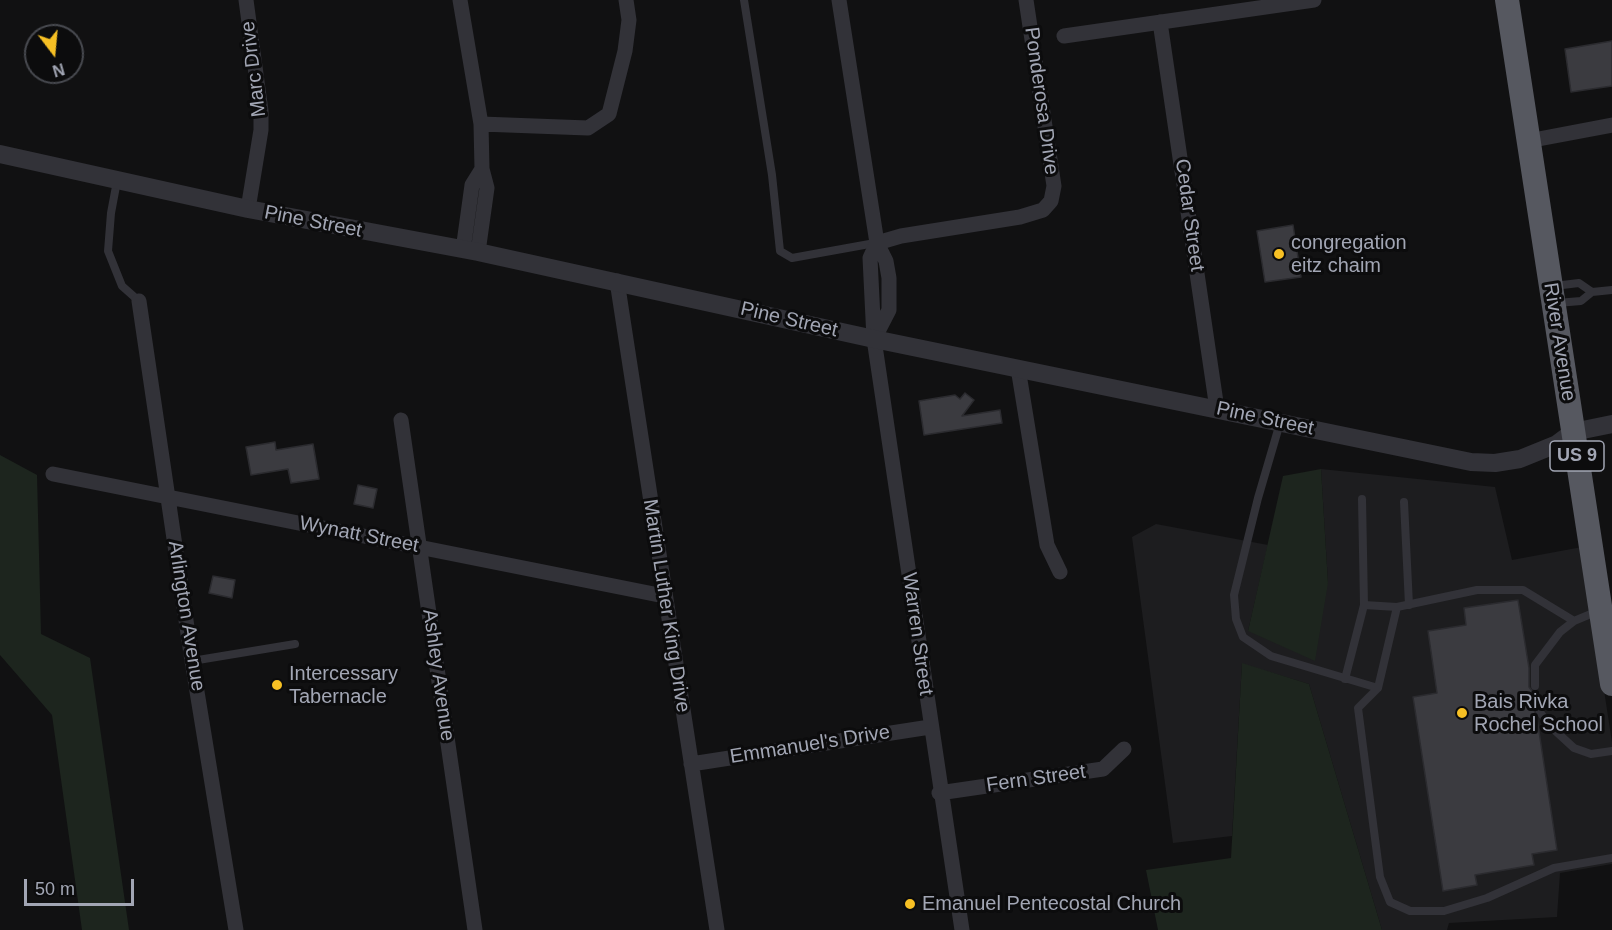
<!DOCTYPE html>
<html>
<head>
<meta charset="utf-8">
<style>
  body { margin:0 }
  #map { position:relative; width:1612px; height:930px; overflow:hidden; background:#111112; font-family:Arial,sans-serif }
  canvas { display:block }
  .north { position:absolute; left:24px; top:24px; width:60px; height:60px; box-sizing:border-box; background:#0c0c0d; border:2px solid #484a50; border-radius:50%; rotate:164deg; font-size:16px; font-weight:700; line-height:24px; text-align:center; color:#a2a6b4 }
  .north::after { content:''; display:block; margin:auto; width:21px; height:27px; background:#f7c024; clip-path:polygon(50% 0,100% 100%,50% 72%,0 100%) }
  .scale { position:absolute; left:24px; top:879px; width:110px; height:27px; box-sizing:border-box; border:3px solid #a2a6b4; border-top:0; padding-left:8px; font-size:18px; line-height:21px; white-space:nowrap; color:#a2a6b4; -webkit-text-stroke:4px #0c0c0d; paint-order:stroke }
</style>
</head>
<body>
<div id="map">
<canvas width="1612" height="930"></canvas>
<div class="north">N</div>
<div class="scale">50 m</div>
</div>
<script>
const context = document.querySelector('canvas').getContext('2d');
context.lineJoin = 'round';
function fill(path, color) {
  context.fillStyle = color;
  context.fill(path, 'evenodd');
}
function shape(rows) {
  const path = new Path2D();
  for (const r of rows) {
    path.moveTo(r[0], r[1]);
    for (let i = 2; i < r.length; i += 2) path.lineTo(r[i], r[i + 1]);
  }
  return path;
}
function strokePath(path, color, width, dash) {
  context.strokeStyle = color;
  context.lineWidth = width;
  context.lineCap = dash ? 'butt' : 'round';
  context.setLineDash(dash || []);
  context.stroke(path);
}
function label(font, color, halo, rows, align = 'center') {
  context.font = font + ' Arial,sans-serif';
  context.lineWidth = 6;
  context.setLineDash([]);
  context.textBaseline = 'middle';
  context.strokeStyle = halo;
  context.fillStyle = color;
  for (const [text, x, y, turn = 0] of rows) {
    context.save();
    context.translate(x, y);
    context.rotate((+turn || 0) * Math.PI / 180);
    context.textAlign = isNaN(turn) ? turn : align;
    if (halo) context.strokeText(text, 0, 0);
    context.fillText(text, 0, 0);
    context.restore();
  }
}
const built = shape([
  [1321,469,1495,487,1512,560,1582,547,1612,742,1612,864,1560,873,1557,917,1449,923,1447,930,1382,930,1309,684,1242,664,1232,836,1173,843,1132,537,1156,524,1268,545,1248,631,1328,583]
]);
const green = shape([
  [0,455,37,475,41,634,90,658,129,930,82,930,52,715,0,655],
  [1321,469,1328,583,1315,661,1248,631,1283,476],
  [1242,663,1309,684,1382,930,1158,930,1146,870,1231,858]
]);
const building = shape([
  [1612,41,1612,86,1571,92,1565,49,1612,41],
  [1293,225,1301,277,1265,282,1257,231,1293,225],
  [965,393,974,400,962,416,1000,410,1002,423,924,435,919,401,955,395,960,399,965,393],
  [275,442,276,450,313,444,319,479,291,483,288,469,251,475,246,447,275,442],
  [358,485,377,489,373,508,354,504,358,485],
  [213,576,235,580,232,598,209,593,213,576],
  [1518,600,1529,668,1529,687,1533,692,1530,699,1537,718,1557,850,1532,854,1534,865,1475,875,1477,885,1443,891,1413,697,1437,693,1428,631,1466,625,1464,608,1518,600]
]);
const service = shape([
  [744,0,772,175,780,251,792,258,875,243],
  [117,181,111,213,108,251,122,286,139,301],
  [1554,286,1579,283,1592,292],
  [1557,303,1581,301,1592,292,1612,290],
  [1280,423,1258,498,1234,595,1236,619,1243,637,1271,656,1378,688],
  [1362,499,1364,605,1397,607,1477,590,1523,590,1574,621],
  [1404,502,1409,605],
  [1397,607,1378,688,1358,708,1380,877,1390,902,1410,911,1444,911,1487,898,1554,868,1612,858],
  [192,661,295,644],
  [1345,679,1364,605],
  [1535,686,1535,665,1560,632,1574,621,1598,611],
  [1536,697,1540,712,1550,726,1574,748,1591,754,1612,751]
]);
const minor = shape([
  [246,0,261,111,261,130,248,209],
  [460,0,481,124,482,169,487,188,478,252],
  [839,0,877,243,886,261,889,278,889,310,874,339,870,258,877,243,901,236,1020,217,1043,210,1051,201,1054,186,1026,0],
  [1160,22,1217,409],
  [1064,36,1314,0],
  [481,124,588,128,609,114,625,51,629,20,626,0],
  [1528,141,1612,125],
  [463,250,472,185,482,169],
  [617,281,717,930],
  [139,301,192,661,236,930],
  [874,339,962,930],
  [1018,368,1047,545,1060,572],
  [401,420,475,930],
  [53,474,664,596],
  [691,764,930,727],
  [939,793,1103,769,1124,749]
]);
const tertiary = shape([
  [0,154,248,209,478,252,874,339,1471,462,1495,463,1520,459,1557,444,1573,432,1612,424]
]);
const trunk = shape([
  [1507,0,1612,684]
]);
const markers = [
  [1279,254,6,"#f7c024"],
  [277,685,6,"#f7c024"],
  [1462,713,6,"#f7c024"],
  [910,904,6,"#f7c024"]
];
const shields = [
  [1577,456,54]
];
const shieldNames = [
  ["US 9",1577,456]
];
const streetNames = [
  ["Marc Drive",254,69,-97],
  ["Ponderosa Drive",1041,101,82],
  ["Cedar Street",1189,215,82],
  ["Pine Street",313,222,11],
  ["Pine Street",789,320,13],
  ["River Avenue",1559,342,81],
  ["Pine Street",1265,419,12],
  ["Wynatt Street",359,535,11],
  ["Martin Luther King Drive",666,606,81],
  ["Arlington Avenue",186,616,81],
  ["Warren Street",917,634,82],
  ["Ashley Avenue",438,675,82],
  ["Emmanuel's Drive",810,745,-9],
  ["Fern Street",1036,779,-8]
];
const poiNames = [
  ["congregation",1291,243],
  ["eitz chaim",1291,266],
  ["Intercessary",289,674],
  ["Tabernacle",289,697],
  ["Bais Rivka",1474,702],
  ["Rochel School",1474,725],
  ["Emanuel Pentecostal Church",922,904]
];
fill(built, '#1d1d1f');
fill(green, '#1d251e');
fill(building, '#3b3b40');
strokePath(building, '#2b2b2f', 1.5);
strokePath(service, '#323238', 8);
strokePath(minor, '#323238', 15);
strokePath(tertiary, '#323238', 18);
strokePath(trunk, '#565860', 24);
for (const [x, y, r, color] of markers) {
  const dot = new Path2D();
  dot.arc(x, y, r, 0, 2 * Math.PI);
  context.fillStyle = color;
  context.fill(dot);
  strokePath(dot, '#0c0c0d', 2);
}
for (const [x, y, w] of shields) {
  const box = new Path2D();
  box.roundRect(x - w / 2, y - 15, w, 30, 4.5);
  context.fillStyle = '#0c0c0d';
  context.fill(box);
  strokePath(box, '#a2a6b4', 1.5);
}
label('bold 18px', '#a2a6b4', null, shieldNames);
label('20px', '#a2a6b4', '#0c0c0d', streetNames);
label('20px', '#a2a6b4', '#0c0c0d', poiNames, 'left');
</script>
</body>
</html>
